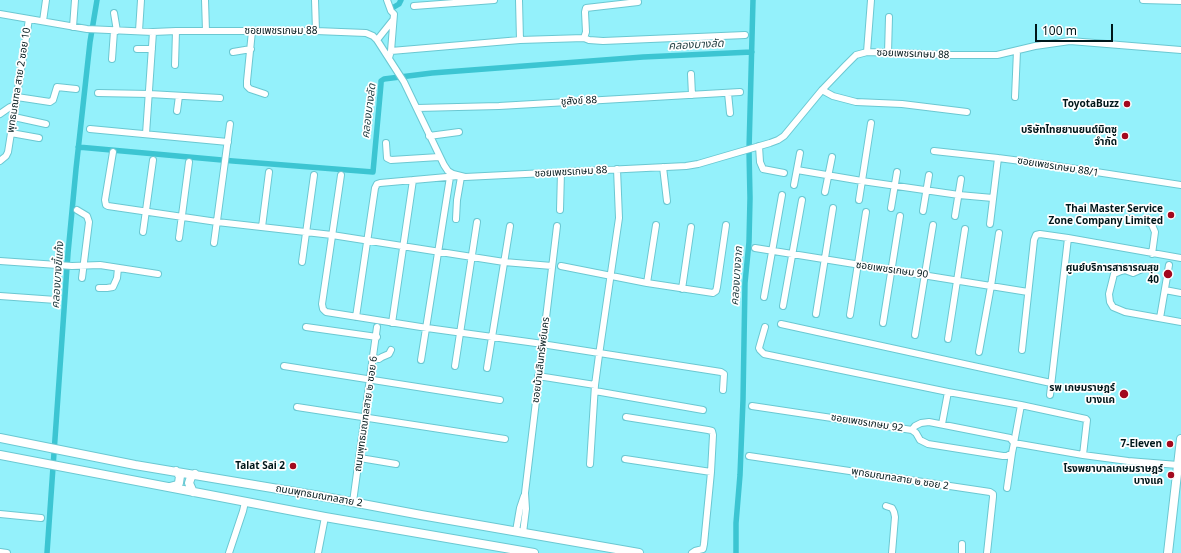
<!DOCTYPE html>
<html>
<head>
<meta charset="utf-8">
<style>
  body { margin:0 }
  #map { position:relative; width:1181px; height:553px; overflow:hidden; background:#94f1fb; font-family:"Noto Sans",sans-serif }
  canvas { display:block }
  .scale { position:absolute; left:1035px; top:24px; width:78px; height:18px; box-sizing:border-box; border:2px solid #00171a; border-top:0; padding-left:5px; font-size:12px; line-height:14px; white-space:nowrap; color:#00171a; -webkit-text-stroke:3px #fff; paint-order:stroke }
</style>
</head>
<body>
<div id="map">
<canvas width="1181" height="553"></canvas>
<div class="scale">100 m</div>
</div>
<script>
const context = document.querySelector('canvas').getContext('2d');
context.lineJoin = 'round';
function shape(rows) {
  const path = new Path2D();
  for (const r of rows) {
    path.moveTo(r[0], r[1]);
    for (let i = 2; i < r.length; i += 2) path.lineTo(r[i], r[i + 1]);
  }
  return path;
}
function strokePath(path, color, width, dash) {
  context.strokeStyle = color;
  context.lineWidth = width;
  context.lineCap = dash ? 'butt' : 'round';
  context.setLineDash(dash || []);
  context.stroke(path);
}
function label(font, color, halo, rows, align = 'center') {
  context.font = font + ' "Noto Sans","Noto Sans Thai",sans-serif';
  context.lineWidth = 3.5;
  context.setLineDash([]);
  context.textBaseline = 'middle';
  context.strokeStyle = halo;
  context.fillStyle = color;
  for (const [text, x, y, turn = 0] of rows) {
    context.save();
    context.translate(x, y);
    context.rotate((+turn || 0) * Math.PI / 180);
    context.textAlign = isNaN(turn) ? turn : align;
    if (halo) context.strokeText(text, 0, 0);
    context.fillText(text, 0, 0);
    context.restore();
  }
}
const canal = shape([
  [394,7,399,4,401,0],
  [78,147,233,161,373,172,381,84,381,81,384,79,432,73,643,57,752,52],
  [47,553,68,253,76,169,90,42,97,0],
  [736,553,736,523,740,475,743,400,745,283,749,242,750,198,749,150,753,0]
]);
const minor = shape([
  [205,0,206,31],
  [315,0,316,31],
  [387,0,391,11,394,14,391,51],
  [519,0,520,40],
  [1143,0,1181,1],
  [414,6,494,0],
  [114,13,117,31],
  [0,14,87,29,153,32,176,31,316,31,366,33,373,36,377,40,404,82,444,165,448,171,453,174,465,177,686,166,698,164,770,143,778,140,784,136,822,90,845,66,856,55,867,52,951,55,997,55,1035,46,1070,41,1181,50],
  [43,21,46,0],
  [73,27,75,0],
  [139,31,141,0],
  [252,31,247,81,247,86,250,89,265,94],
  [584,38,586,32,585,12,586,8,638,2],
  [377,40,393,20],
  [137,49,152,49],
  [233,52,251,49],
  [867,52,871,0],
  [888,53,889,17],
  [389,58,391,51,520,40,584,38,589,40,603,41,745,35],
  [112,59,114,31],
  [175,65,176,31],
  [691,74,692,95],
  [822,90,833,96,856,102,902,104,967,112],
  [98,93,149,94,220,98],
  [728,93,730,113],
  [17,97,50,102,53,100,57,87,76,89],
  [1015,97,1017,51],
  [417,108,499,106,740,92],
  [177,111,179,96],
  [0,114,10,107,16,105],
  [14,117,46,124],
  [90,129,228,142],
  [11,133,39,138],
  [146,134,153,32],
  [429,136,459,132],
  [386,143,387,158,391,160,439,157],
  [759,146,760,162,763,169,784,173],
  [934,151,998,158,1044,164,1181,185],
  [113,152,105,200,106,205,108,206,217,222,332,235,504,262,552,266],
  [0,161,6,156,8,152,29,19],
  [663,167,667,201],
  [797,170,862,181,959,195,993,198],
  [341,175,322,304,323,309,326,312,427,328,543,344],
  [794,185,800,153],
  [825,192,832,157],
  [859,200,871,123],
  [891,208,897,172],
  [77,210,87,216,89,222,82,278],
  [560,210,561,172],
  [923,211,929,175],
  [955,216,961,179],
  [456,219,457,200,461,177],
  [1130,219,1150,223,1152,225,1155,232,1152,254],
  [990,224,998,158],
  [262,227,269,172],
  [143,232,153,160],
  [179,238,189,162],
  [214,243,230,124],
  [755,248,1028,292],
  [0,261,72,266,100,265,158,274],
  [302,262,314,175],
  [561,266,647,283,713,293,716,291,717,287,726,225],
  [1149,269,1142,269,1133,273,1125,270,1121,271,1114,274,1109,294,1110,302,1113,307,1125,312,1181,322],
  [647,283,656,225],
  [99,288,107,288,113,287,117,278,118,268],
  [682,289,691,227],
  [1165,290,1181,293],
  [0,296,56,300],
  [764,297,782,195],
  [783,306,802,200],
  [816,314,833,208],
  [850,315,866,212],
  [356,317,375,188,377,184,380,183,458,176],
  [1160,318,1169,265],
  [392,323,413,180],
  [883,323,900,216],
  [781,324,1051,383],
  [306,327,377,337],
  [765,327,759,348,760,350,764,354,948,392,942,424],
  [915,335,933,225],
  [948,339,965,229],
  [548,345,721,372,724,374,723,390],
  [1022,350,1034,240,1036,235,1040,234,1068,238,1181,258],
  [979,352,991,286,999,233],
  [374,358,379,359,382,357,389,354,391,350],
  [421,360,450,177],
  [284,366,500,400],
  [455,366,477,222],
  [487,368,510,226],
  [538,376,595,385],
  [595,391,703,410],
  [948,392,1021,405,1014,443],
  [1050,395,1068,238],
  [1021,405,1086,419,1087,420,1083,455],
  [752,406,912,430,916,433,920,440,928,444,1003,456,1007,456,1012,453,1014,443,1083,455,1128,461,1178,465],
  [297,407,505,439],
  [626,417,708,430,712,431,713,435,711,472,704,544,703,549,695,551,692,553],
  [912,430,915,426,921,423,929,422,1010,438,1014,443],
  [749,456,990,492,993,494,993,497,987,553],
  [360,458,396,464],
  [625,459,711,472],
  [590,464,595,385,599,355,619,218,617,169],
  [1007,488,1012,453],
  [353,502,377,327],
  [886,506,892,508,894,512,895,517,892,553],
  [0,514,41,518],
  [516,531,520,508,524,496],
  [523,533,526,509,525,493,557,226],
  [0,552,7,553],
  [229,553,243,511,245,502],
  [318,553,325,517],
  [962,553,962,544]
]);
const major = shape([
  [0,438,135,465,320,496,421,515,639,553],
  [0,455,325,517,534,553],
  [170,487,177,485,179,483,180,476,176,471],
  [193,492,189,483,191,477,195,474],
  [1168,553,1181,439]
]);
const markers = [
  [1127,104,4,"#a3081d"],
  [1125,136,4,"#a3081d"],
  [1171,215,4,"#a3081d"],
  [1168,274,5,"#a3081d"],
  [1124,394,5,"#a3081d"],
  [1170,444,4,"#a3081d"],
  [293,466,4,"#a3081d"],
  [1171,475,4,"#a3081d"]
];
const streetNames = [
  ["ซอยเพชรเกษม 88",281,31],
  ["ซอยเพชรเกษม 88",913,54,2],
  ["พุทธมณฑล สาย 2 ซอย 10",19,80,-81],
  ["ชูสังข์ 88",579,101,-3],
  ["ซอยเพชรเกษม 88/1",1058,167,9],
  ["ซอยเพชรเกษม 88",571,172,-3],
  ["ซอยเพชรเกษม 90",892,270,8],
  ["ซอยบ้านสินทรัพย์นคร",541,360,-83],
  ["ถนนพุทธมณฑลสาย ๒ ซอย 6",366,414,-82],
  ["ซอยเพชรเกษม 92",867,423,9],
  ["พุทธมณฑลสาย ๒ ซอย 2",900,479,9],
  ["ถนนพุทธมณฑลสาย 2",319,496,10]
];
const poiNames = [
  ["ToyotaBuzz",1119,104],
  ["บริษัทไทยยานยนต์มิตซู",1117,130],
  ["จำกัด",1117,142],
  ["Thai Master Service",1163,209],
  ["Zone Company Limited",1163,221],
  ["ศูนย์บริการสาธารณสุข",1159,268],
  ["40",1159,280],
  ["รพ เกษมราษฎร์",1115,388],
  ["บางแค",1115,400],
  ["7-Eleven",1162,444],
  ["Talat Sai 2",285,466],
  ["โรงพยาบาลเกษมราษฎร์",1163,469],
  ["บางแค",1163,481]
];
const waterNames = [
  ["คลองบางลัด",696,45,-3],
  ["คลองบางลัด",369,111,-83],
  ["คลองบางขี้แก้ง",58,275,-86],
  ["คลองบางจาก",737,276,-86]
];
strokePath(canal, '#3cc5d2', 5.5);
strokePath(minor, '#6bc8d2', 8);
strokePath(major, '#6bc8d2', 10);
strokePath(minor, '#fff', 6);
strokePath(major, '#fff', 8);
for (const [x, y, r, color] of markers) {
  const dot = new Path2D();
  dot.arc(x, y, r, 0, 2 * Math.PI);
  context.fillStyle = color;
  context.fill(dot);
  strokePath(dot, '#fff', 1.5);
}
label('10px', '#00171a', '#fff', streetNames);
label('bold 10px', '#00171a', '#fff', poiNames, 'right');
label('italic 11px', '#264245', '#fff', waterNames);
</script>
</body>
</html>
